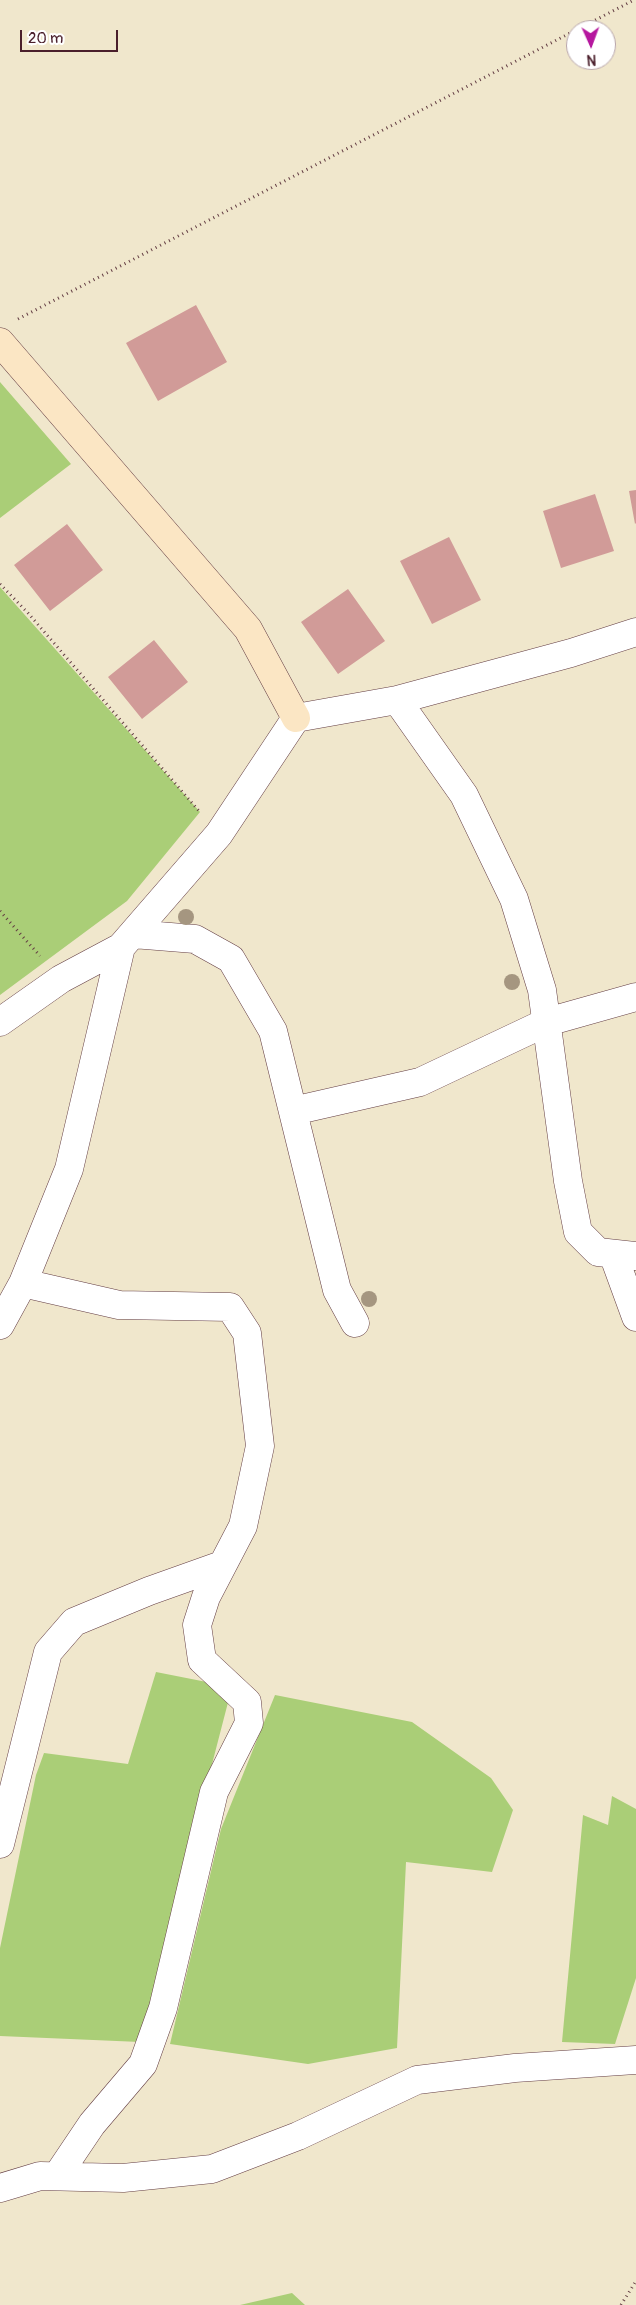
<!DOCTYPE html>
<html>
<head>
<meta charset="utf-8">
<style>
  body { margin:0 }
  #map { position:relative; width:636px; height:2305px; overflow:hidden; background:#f0e7cc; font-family:Pangolin,sans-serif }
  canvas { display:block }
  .north { position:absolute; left:566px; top:20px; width:50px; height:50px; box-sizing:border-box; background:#fff; border:1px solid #b7a5aa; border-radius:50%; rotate:178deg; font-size:14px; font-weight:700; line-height:20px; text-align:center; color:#4a1f2b }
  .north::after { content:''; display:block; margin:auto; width:18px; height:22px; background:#b5179e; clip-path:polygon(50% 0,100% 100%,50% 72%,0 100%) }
  .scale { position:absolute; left:20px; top:30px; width:98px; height:22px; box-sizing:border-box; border:2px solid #4a1f2b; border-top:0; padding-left:6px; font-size:15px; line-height:18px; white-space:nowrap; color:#4a1f2b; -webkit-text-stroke:4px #fff; paint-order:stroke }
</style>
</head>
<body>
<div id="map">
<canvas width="636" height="2305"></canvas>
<div class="north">N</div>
<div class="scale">20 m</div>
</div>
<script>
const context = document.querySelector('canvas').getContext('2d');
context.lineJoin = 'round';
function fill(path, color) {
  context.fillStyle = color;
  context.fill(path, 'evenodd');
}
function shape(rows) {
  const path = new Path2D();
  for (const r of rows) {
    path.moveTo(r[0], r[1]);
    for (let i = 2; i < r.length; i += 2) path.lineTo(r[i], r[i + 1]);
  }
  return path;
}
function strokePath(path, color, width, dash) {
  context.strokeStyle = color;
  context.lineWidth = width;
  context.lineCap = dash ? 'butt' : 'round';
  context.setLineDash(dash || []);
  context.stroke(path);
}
const green = shape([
  [0,382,71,464,0,518],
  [0,587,200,812,127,901,0,995],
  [156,1672,232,1687,140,2042,0,2036,0,1948,36,1775,44,1753,128,1764],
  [275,1695,412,1722,491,1778,513,1810,492,1872,406,1862,397,2048,308,2064,170,2044,221,1829],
  [612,1796,636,1809,636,1978,615,2044,562,2042,583,1815,608,1825],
  [292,2293,305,2305,240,2305]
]);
const building = shape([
  [196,305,227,362,158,401,126,343],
  [636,490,636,523,635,524,629,491],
  [595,494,614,551,561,568,543,511],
  [67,524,103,570,50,611,14,565],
  [449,537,481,600,432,624,400,561],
  [348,589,385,641,338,674,301,622],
  [154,640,188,682,142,719,108,677]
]);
const path = shape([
  [18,319,634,0],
  [0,584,28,613,199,811],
  [0,911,40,956],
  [621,2305,636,2281]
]);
const street = shape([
  [397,700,464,795,514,899,542,990,568,1181,578,1232,598,1252,636,1256],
  [133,934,195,939,231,959,273,1031,337,1290,355,1323],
  [0,1022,61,979,121,947],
  [293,1111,420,1082,547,1022,636,997],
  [613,1254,636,1317],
  [23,1283,119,1305,230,1307,247,1333,260,1446,243,1526,206,1597,197,1625,202,1660,247,1702,249,1723,214,1792,163,2008,143,2064,92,2124,57,2176],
  [0,1325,23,1283,69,1169,121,947,219,834,296,718,397,700,571,653,636,632],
  [0,1844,48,1652,74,1622,149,1591,222,1565],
  [0,2188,40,2176,123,2178,212,2169,298,2136,417,2080,515,2068,636,2060]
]);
const secondary = shape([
  [0,342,248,629,296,718]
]);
const trees = [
  [186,917],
  [512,982],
  [369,1299]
];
fill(green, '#aace77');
fill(building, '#d19b98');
strokePath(street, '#633d43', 29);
strokePath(secondary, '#633d43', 29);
strokePath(path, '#633d43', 3, [1, 4]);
strokePath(street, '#fff', 28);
strokePath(secondary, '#fbe6c4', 28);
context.fillStyle = '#a59680';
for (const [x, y] of trees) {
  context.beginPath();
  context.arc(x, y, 8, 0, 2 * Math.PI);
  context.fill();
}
</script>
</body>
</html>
